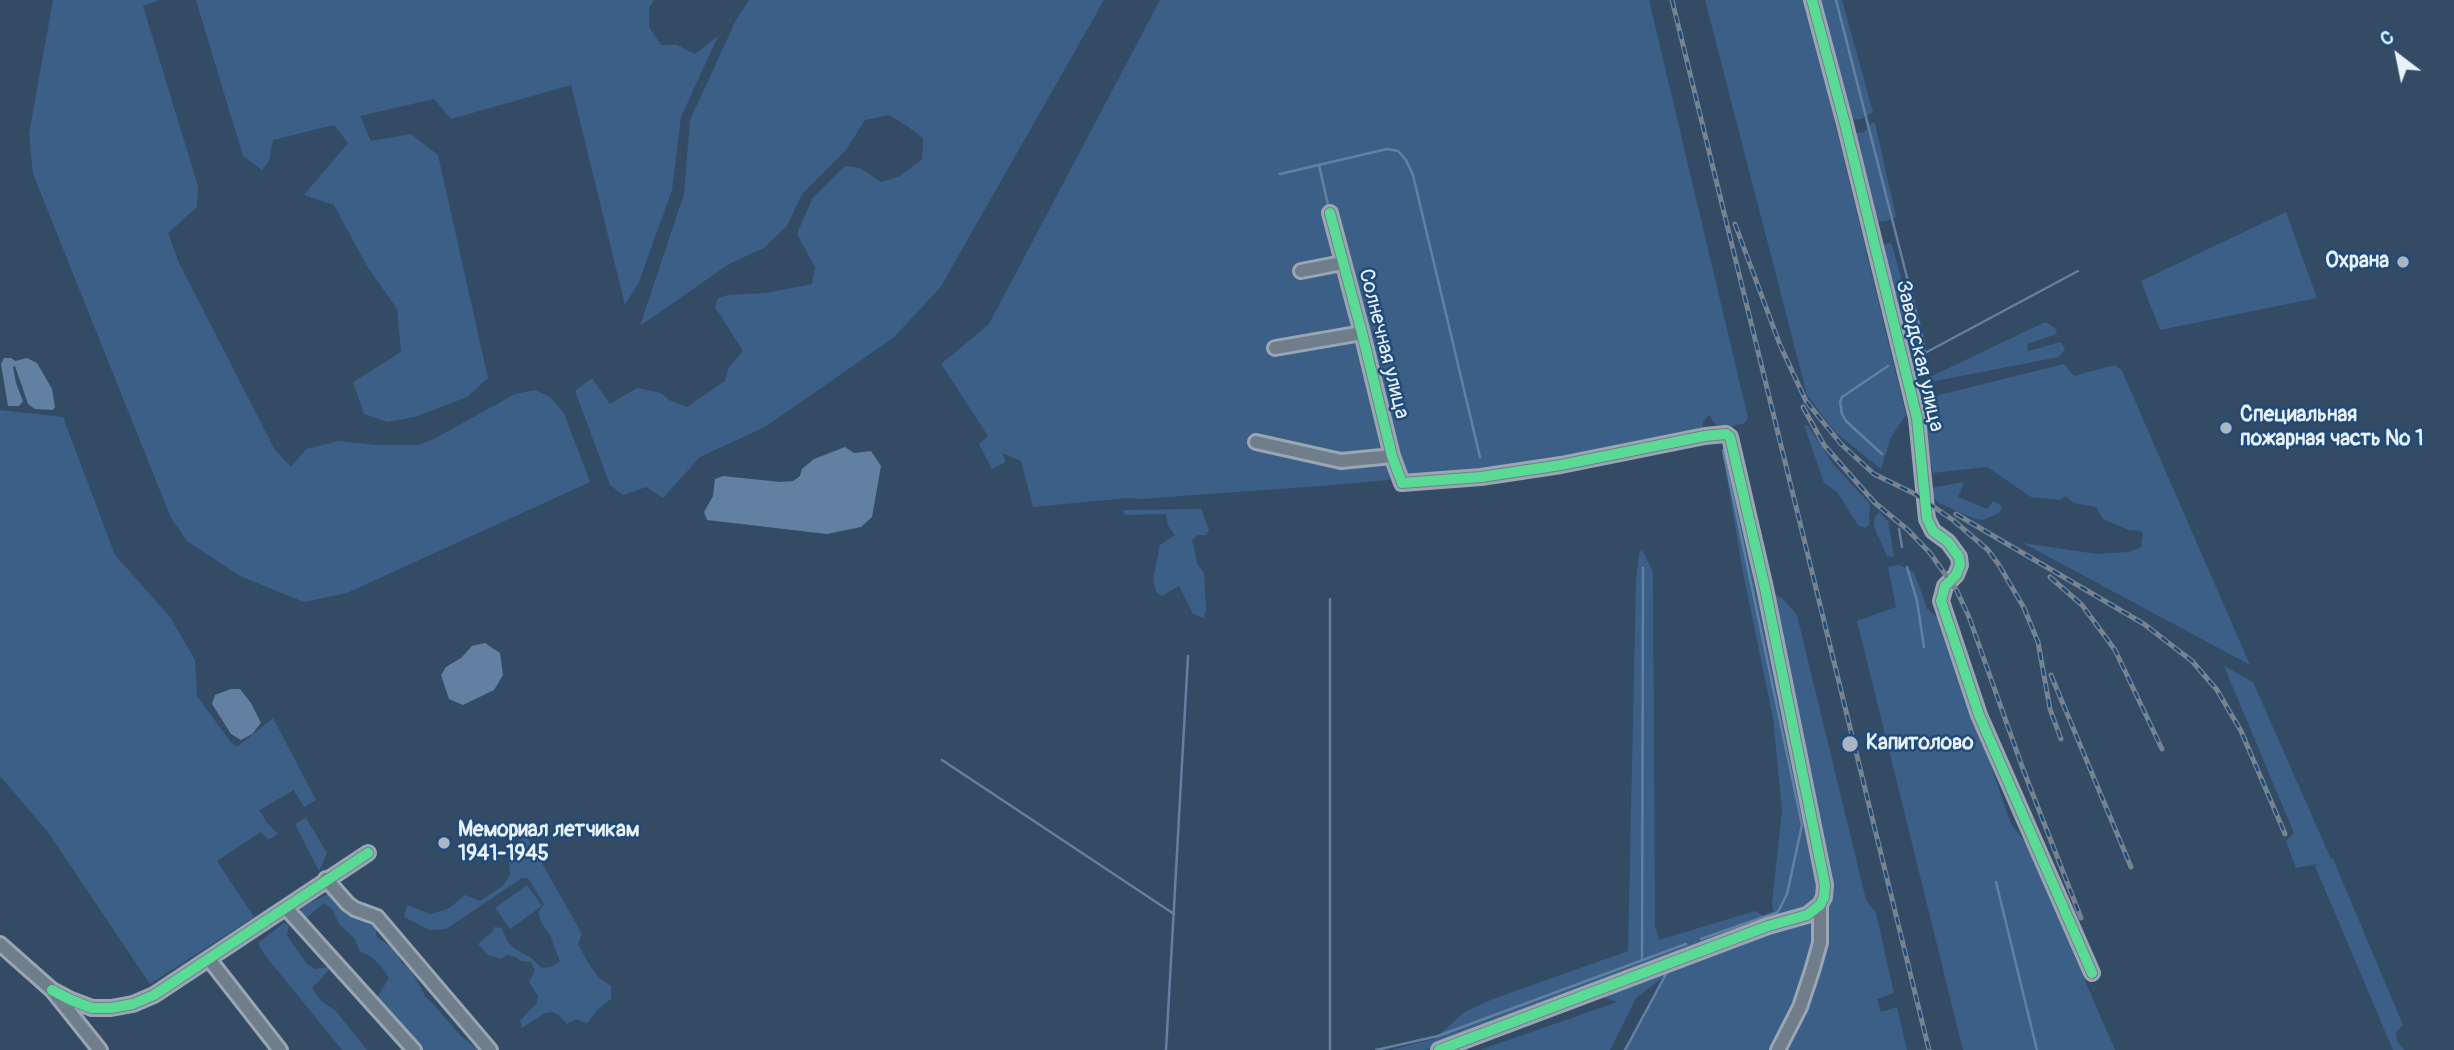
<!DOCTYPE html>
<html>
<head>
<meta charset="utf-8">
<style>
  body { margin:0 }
  #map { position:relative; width:2454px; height:1050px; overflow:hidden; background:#344b65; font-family:Pangolin,sans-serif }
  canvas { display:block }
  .north { position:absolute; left:2363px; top:21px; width:70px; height:70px; -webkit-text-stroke:5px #1f4a7a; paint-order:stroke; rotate:328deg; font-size:19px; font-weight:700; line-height:28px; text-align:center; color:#e8f1f8 }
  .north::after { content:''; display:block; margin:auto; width:24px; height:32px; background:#e8f1f8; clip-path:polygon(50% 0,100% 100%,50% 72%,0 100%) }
</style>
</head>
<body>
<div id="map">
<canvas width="2454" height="1050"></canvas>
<div class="north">С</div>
</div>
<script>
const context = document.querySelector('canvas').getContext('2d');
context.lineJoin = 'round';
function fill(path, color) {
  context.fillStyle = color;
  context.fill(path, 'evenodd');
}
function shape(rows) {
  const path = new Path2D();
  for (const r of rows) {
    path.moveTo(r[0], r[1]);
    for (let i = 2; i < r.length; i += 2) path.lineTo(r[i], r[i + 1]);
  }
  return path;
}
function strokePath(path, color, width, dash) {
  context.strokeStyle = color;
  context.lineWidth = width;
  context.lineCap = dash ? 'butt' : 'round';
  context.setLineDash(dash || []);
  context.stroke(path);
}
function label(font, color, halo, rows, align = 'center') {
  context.font = font + ' Pangolin,sans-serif';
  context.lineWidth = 5;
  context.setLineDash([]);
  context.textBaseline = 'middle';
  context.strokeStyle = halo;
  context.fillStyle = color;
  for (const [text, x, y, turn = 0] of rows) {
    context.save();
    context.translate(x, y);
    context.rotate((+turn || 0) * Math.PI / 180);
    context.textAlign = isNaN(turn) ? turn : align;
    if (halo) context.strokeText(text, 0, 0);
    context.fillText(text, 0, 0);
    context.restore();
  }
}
const green = shape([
  [53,0,159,0,143,6,198,186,197,207,168,233,179,263,275,450,291,467,306,449,338,441,376,445,419,445,434,439,515,394,535,390,550,397,564,413,590,482,347,593,304,602,240,576,187,541,171,518,33,174,29,134],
  [196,0,654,0,649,8,649,27,661,45,677,45,695,54,718,36,681,117,672,190,639,282,625,305,571,85,451,119,434,99,360,116,371,141,411,134,438,155,488,378,467,397,415,417,387,422,364,414,353,382,401,352,397,309,367,266,334,205,304,195,348,143,334,125,273,140,269,161,262,170,243,156],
  [749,0,1104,0,940,288,893,338,765,427,700,457,663,498,646,487,623,495,610,485,575,391,592,378,610,404,637,388,661,393,669,400,687,407,725,381,729,367,743,351,715,307,718,298,728,295,766,293,812,284,815,267,797,234,812,199,845,166,860,168,881,182,900,176,922,159,923,138,907,126,889,115,865,120,846,150,802,194,787,226,764,248,729,264,640,326,684,194,690,120,736,20],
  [1160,0,1649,0,1748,418,1745,423,1722,429,1716,425,1709,415,1703,422,1703,430,1635,446,1508,467,1453,474,1409,474,1388,480,1334,485,1141,499,1127,498,1033,507,1021,461,1002,453,1006,462,992,469,979,444,988,436,941,364,989,324],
  [1705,0,1805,0,1906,415,1891,437,1881,469,1836,433,1807,395],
  [1816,0,1842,0,1873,112,1861,119,1849,120],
  [1872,123,1875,123,1896,217,1886,221,1876,222,1871,217,1850,134,1864,132],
  [2286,212,2317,298,2160,330,2141,281],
  [1890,243,1892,245,1920,344,1917,348,1907,349,1901,341,1880,245],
  [2045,322,2055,328,2057,334,2027,344,2028,351,2061,342,2065,350,2059,357,1930,382,1930,377],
  [2064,364,2074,376,2115,365,2122,371,2250,665,2023,543,2097,554,2129,552,2141,547,2143,533,2140,531,2129,530,2103,519,2096,507,2074,503,2066,496,2060,500,2031,497,1987,467,1933,473,1922,418,1931,397],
  [0,410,63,417,115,555,170,617,195,660,197,696,230,741,237,747,273,718,316,800,304,807,294,790,259,810,268,824,278,834,268,840,261,832,217,861,254,917,150,984,48,832,0,776],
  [1804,425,1808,426,1833,464,1870,504,1869,525,1865,528,1858,525,1837,492,1824,483],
  [1722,449,1729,451,1770,592,1782,598,1797,615,1866,900,1876,913,1894,993,1877,999,1881,1012,1897,1007,1907,1050,1625,1050,1665,976,1636,998,1610,1050,1480,1050,1617,1002,1585,991,1440,1046,1423,1050,1391,1050,1434,1039,1466,1011,1493,999,1628,951,1636,580,1639,554,1642,549,1653,572,1655,926,1659,940,1755,911,1766,917,1768,926,1799,919,1774,914,1772,904,1782,810,1773,718,1743,573],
  [1964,482,1958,497,1988,509,1993,501,1999,504,2002,507,1999,513,1983,520,1975,519,1939,503,1933,497,1931,488],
  [1201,509,1209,530,1206,535,1198,535,1192,540,1198,565,1204,573,1206,609,1204,618,1193,614,1179,586,1162,596,1156,592,1153,579,1160,545,1175,535,1168,526,1166,514,1125,515,1123,510],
  [1879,512,1888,521,1894,557,1887,556,1874,527,1875,517],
  [1899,565,1914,572,1927,608,1942,622,2011,824,2032,851,2073,953,2115,1050,1963,1050,1857,621,1896,607,1888,567],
  [2224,666,2253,682,2331,859,2333,859,2403,1025,2396,1032,2397,1041,2404,1050,2393,1050,2315,866,2318,864,2296,868,2286,841,2294,833],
  [306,818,327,853,319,871,295,824],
  [521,834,526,835,582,934,578,944,588,963,599,978,611,986,611,999,597,1010,587,1024,577,1019,567,1024,559,1015,552,1012,545,1013,522,1028,520,1021,537,1003,538,996,529,982,535,970,531,962,521,961,516,957,506,955,501,959,488,955,478,944,492,932,494,927,502,928,507,941,515,949,530,957,542,968,551,967,560,961,550,935,541,922,538,912,544,904,528,878,522,878,446,929,430,930,404,917,407,905,430,914,448,909,465,895,480,901,503,886,510,874,508,853,512,847,522,839],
  [527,885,542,906,510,929,495,908],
  [327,894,334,897,342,910,377,928,376,936,395,950,402,963,411,970,425,996,434,1005,461,1036,479,1050,419,1050,404,1025,394,1022,376,999,389,978,381,966,370,956,360,952,355,939,339,924,333,910,324,903,304,920,300,919,301,908],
  [284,923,289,925,287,936,307,964,315,969,327,967,329,970,312,988,322,1002,335,1010,367,1050,342,1050,264,954,258,943]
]);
const water = shape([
  [4,358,11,358,15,361,27,358,37,363,52,389,55,407,53,410,35,409,28,404,15,366,13,367,16,383,23,401,19,406,8,406,1,364],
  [845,447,854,453,871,451,881,466,872,517,861,527,827,534,707,520,704,512,713,496,715,479,723,476,780,482,793,481,800,476,802,469,814,459],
  [485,643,500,653,503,675,494,690,463,705,449,699,441,675,446,667,461,658,472,646],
  [231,689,240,689,251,703,261,723,252,734,241,740,231,734,212,704,215,695]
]);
const stream = shape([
  [1836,0,1922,336,1925,353,1916,354],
  [1319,165,1328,205],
  [1280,174,1387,149,1398,151,1406,160,1413,175,1480,457],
  [1925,353,2078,271],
  [1882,454,1846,421,1842,414,1840,402,1842,397,1888,366],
  [1899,529,1902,547],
  [1907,567,1917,601,1924,647],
  [1330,599,1330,1050],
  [942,760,1174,914],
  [1996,882,2037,1050],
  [1701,939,1778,912,1787,894,1802,825,1723,450],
  [1642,960,1643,568],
  [1166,1050,1188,656],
  [1376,1050,1438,1036,1686,944],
  [1625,1050,1666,974]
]);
const minor = shape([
  [1812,0,1845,124,1917,418,1927,519,1933,531,1948,542,1959,557,1960,565,1956,575,1945,586,1941,601,1979,715,2092,973],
  [1330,213,1362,333,1392,456,1402,483,1481,477,1561,465,1705,436,1726,434,1730,437,1765,588,1825,885,1824,897,1820,905,1807,915,1768,926,1439,1050],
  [1301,271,1342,263],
  [1275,348,1362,333],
  [1256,442,1341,461,1392,456],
  [326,879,348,904,355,909,377,917,490,1050],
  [286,908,414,1050],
  [0,944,52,990,100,1050],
  [209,959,280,1050],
  [52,990,71,1000,92,1008,111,1008,133,1004,154,995,368,853],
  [1778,1050,1800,1007,1812,971,1820,943,1820,905]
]);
const rail = shape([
  [1672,0,1929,1050],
  [1735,224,1780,345,1806,401,1841,444,1874,474,1915,494,1953,520,1988,550,1999,565,2024,608,2038,642,2050,709,2061,739],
  [1803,407,1824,445,1875,503,1908,530,1930,553,1957,591,1969,617,2023,769,2081,918],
  [1956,514,2144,624,2192,661,2217,690,2241,731,2285,834],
  [2050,577,2082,605,2115,650,2162,749],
  [2051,675,2131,867]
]);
const cycleway = shape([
  [1812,0,1845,124,1917,418,1927,519,1933,531,1948,542,1959,557,1960,565,1956,575,1945,586,1941,601,1979,715,2092,973],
  [1330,213,1362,333,1392,456,1402,483,1481,477,1561,465,1705,436,1726,434,1730,437,1765,588,1825,885,1824,897,1820,905,1807,915,1768,926,1439,1050],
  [52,990,71,1000,92,1008,111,1008,133,1004,154,995,368,853]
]);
const markers = [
  [2403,262,7,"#a9b7c5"],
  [2226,428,7,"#a9b7c5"],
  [1850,744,9,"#a9b7c5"],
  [444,843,7,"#a9b7c5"]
];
const poiNames = [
  ["Охрана",2389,262,"right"],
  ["Специальная",2240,416],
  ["пожарная часть № 1",2240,440],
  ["Капитолово",1866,744],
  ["Мемориал летчикам",458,831],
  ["1941-1945",458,855]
];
const streetNames = [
  ["Солнечная улица",1383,344,76],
  ["Заводская улица",1919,356,77]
];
fill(green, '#3b5f87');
fill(water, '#6280a1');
strokePath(stream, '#6280a1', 2.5);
strokePath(minor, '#9aa6b3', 18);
strokePath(minor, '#707e8c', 12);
strokePath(rail, '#778390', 5);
strokePath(rail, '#1f4a7a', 2.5, [8]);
strokePath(cycleway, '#5adb95', 10);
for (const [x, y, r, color] of markers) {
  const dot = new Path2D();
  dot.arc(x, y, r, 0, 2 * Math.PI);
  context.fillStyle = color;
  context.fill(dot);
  strokePath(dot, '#1f4a7a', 2.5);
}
label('bold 21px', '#e8f1f8', '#1f4a7a', poiNames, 'left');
label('21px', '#e8f1f8', '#1f4a7a', streetNames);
</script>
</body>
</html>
